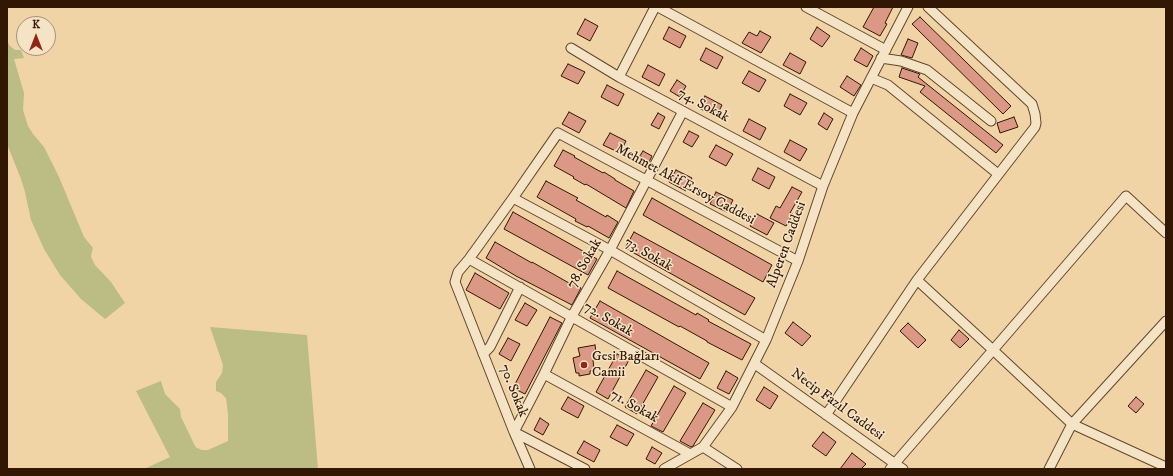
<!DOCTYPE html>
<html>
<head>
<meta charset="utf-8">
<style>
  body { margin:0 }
  #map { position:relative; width:1173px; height:476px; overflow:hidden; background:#f0d4a6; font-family:"IM FELL DW Pica",serif }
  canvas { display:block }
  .frame { position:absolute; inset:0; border:8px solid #321704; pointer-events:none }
  .north { position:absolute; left:16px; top:16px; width:40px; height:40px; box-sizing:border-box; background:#f5e3c5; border:1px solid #a79178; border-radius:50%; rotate:0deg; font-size:11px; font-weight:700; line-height:16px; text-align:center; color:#321704 }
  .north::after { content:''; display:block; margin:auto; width:14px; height:18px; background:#8f2418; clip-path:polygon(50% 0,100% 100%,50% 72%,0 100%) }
</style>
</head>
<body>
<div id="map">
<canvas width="1173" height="476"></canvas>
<div class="frame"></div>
<div class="north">K</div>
</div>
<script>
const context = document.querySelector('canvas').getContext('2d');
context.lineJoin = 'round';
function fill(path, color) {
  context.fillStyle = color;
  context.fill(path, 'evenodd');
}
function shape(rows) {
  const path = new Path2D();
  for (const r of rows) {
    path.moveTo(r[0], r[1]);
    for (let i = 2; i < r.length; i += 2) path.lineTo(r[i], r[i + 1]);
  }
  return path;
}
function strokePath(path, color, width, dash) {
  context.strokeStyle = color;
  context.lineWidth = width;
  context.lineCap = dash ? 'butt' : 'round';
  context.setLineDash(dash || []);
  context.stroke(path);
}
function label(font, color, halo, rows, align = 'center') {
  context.font = font + ' "IM FELL DW Pica",serif';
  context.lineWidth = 3;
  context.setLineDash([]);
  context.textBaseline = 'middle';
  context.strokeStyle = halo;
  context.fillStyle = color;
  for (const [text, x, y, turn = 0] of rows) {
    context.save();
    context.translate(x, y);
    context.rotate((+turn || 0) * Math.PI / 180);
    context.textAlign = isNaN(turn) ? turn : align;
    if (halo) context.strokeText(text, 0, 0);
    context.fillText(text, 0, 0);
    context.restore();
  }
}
const green = shape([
  [7,27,8,43,10,46,15,50,21,50,24,58,14,59,24,93,23,110,28,126,33,134,44,147,59,177,84,237,93,248,92,251,91,257,95,265,111,282,125,303,105,319,81,299,60,275,44,249,31,220,25,192,21,179,7,144],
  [210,327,307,335,318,469,144,469,170,457,136,391,161,381,165,394,180,409,181,417,195,446,197,448,202,450,208,450,228,441,228,414,226,398,221,393,216,391,216,382,222,373,223,365]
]);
const building = shape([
  [874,7,893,7,885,23,887,24,880,36,863,27,874,7],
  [920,17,1011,106,1003,114,912,24,920,17],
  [585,19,598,26,590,41,577,34,585,19],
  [669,27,686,36,680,48,663,39,669,27],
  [817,27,830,36,822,47,810,39,817,27],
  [760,31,771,37,761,53,742,43,749,32,757,36,760,31],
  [908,39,918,43,912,58,901,55,908,39],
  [706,48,723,57,717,69,700,60,706,48],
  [861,48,873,56,867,67,854,60,861,48],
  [790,53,806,62,800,74,783,65,790,53],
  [568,64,585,72,578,84,561,76,568,64],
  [648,65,665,74,659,86,642,77,648,65],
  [902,68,920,74,918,77,1003,145,996,153,920,92,925,86,899,77,902,68],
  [749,71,766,80,759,92,742,83,749,71],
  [847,76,861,85,854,96,840,87,847,76],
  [677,80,686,86,680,97,670,91,677,80],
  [607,85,624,94,618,106,601,97,607,85],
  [790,94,807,103,800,115,784,106,790,94],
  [705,96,722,105,716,117,699,108,705,96],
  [569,112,586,121,579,133,562,124,569,112],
  [658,113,665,117,659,129,651,125,658,113],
  [824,113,833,119,827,130,818,124,824,113],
  [1014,117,1018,127,1000,133,997,123,1014,117],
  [749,119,766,128,760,140,743,131,749,119],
  [689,131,699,136,692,147,683,142,689,131],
  [610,133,626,141,620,153,603,145,610,133],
  [790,140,807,149,800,161,784,152,790,140],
  [716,145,733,154,726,166,709,157,716,145],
  [563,150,575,156,574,157,603,173,604,172,615,179,615,180,634,191,626,208,586,184,585,185,573,178,574,177,554,166,563,150],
  [643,151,652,156,646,168,636,162,643,151],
  [758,168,775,177,769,189,752,180,758,168],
  [676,170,692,178,686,191,669,182,676,170],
  [546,181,578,198,576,200,606,217,607,215,618,222,609,238,588,226,587,227,575,221,576,219,537,197,546,181],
  [792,187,802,192,790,213,793,214,786,226,770,218,776,206,780,208,792,187],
  [716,192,733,200,727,212,710,204,716,192],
  [652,198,772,265,763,282,643,215,652,198],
  [513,212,597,259,588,275,504,229,513,212],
  [757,214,774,223,767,235,750,226,757,214],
  [634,232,755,298,745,315,625,248,634,232],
  [495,242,532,263,532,262,569,283,569,282,581,288,572,305,516,276,486,258,495,242],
  [617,271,696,315,697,313,709,320,708,321,751,344,742,360,707,342,707,341,680,326,679,327,608,288,617,271],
  [475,273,509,293,500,309,466,290,475,273],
  [600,301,709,363,700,379,590,318,600,301],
  [525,303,537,310,527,326,515,320,525,303],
  [550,317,562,323,525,394,513,388,550,317],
  [793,322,811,336,802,346,785,333,793,322],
  [908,323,926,340,918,348,900,331,908,323],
  [959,330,969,339,960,348,951,340,959,330],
  [508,338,520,344,511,361,499,354,508,338],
  [595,345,597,359,593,360,594,370,590,371,590,374,579,376,579,373,576,373,573,358,580,356,578,348,595,345],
  [617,354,629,360,608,399,596,392,617,354],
  [646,370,658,377,637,414,625,407,646,370],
  [726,371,738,378,729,394,717,388,726,371],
  [674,386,686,393,663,432,651,426,674,386],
  [764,387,778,396,770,409,756,400,764,387],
  [568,397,584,406,578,418,561,409,568,397],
  [1136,397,1144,404,1136,413,1128,406,1136,397],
  [703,403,715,410,693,446,691,447,680,441,703,403],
  [540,418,549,424,543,435,534,430,540,418],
  [617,425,634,434,627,446,610,437,617,425],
  [823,432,836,442,826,456,812,446,823,432],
  [584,441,600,450,594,462,577,453,584,441],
  [652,447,662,453,655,464,646,459,652,447],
  [852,453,866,464,861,469,840,469,852,453]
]);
const minor = shape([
  [658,7,853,113],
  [806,7,886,50],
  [571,48,619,77,823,186],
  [881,58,901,61,927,70,991,121],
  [619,77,655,7],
  [871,78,888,85,998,174],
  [513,198,610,250,766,340],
  [1166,233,1126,196,993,350,1072,424,1166,467],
  [469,259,732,407],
  [917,280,1035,127,1036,123,1035,114,1032,104,928,7],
  [483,354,490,347,520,287],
  [755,364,894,463,903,469],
  [544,374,690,454],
  [826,415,917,280,993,350,890,469],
  [703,447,737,469],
  [530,469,514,432,544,374,572,316,610,250,683,111],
  [585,469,514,432,455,282,458,272,469,259,513,198,558,133,798,261],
  [664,469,703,447,732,407,766,340,798,261,823,186,853,113,908,7],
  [1049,469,1072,424,1166,321]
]);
const markers = [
  [584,365,4,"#8f2418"]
];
const streetNames = [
  ["74. Sokak",703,106,28],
  ["Mehmet Akif Ersoy Caddesi",685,185,28],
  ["Alperen Caddesi",787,245,-70],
  ["73. Sokak",648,255,30],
  ["78. Sokak",585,264,-60],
  ["72. Sokak",608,320,30],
  ["70. Sokak",513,391,68],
  ["Necip Fazıl Caddesi",837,405,36],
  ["71. Sokak",634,407,29]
];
const poiNames = [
  ["Gesi Bağları",592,357],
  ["Camii",592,373]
];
fill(green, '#bcbc85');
fill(building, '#db9884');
strokePath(building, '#321704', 1);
strokePath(minor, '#62462c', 11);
strokePath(minor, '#f5e3c5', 9);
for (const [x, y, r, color] of markers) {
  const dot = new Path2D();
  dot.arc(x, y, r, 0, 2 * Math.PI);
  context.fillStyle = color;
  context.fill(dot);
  strokePath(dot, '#f5e3c5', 1.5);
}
label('14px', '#321704', '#f5e3c5', streetNames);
label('14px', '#321704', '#f5e3c5', poiNames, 'left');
</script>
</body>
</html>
